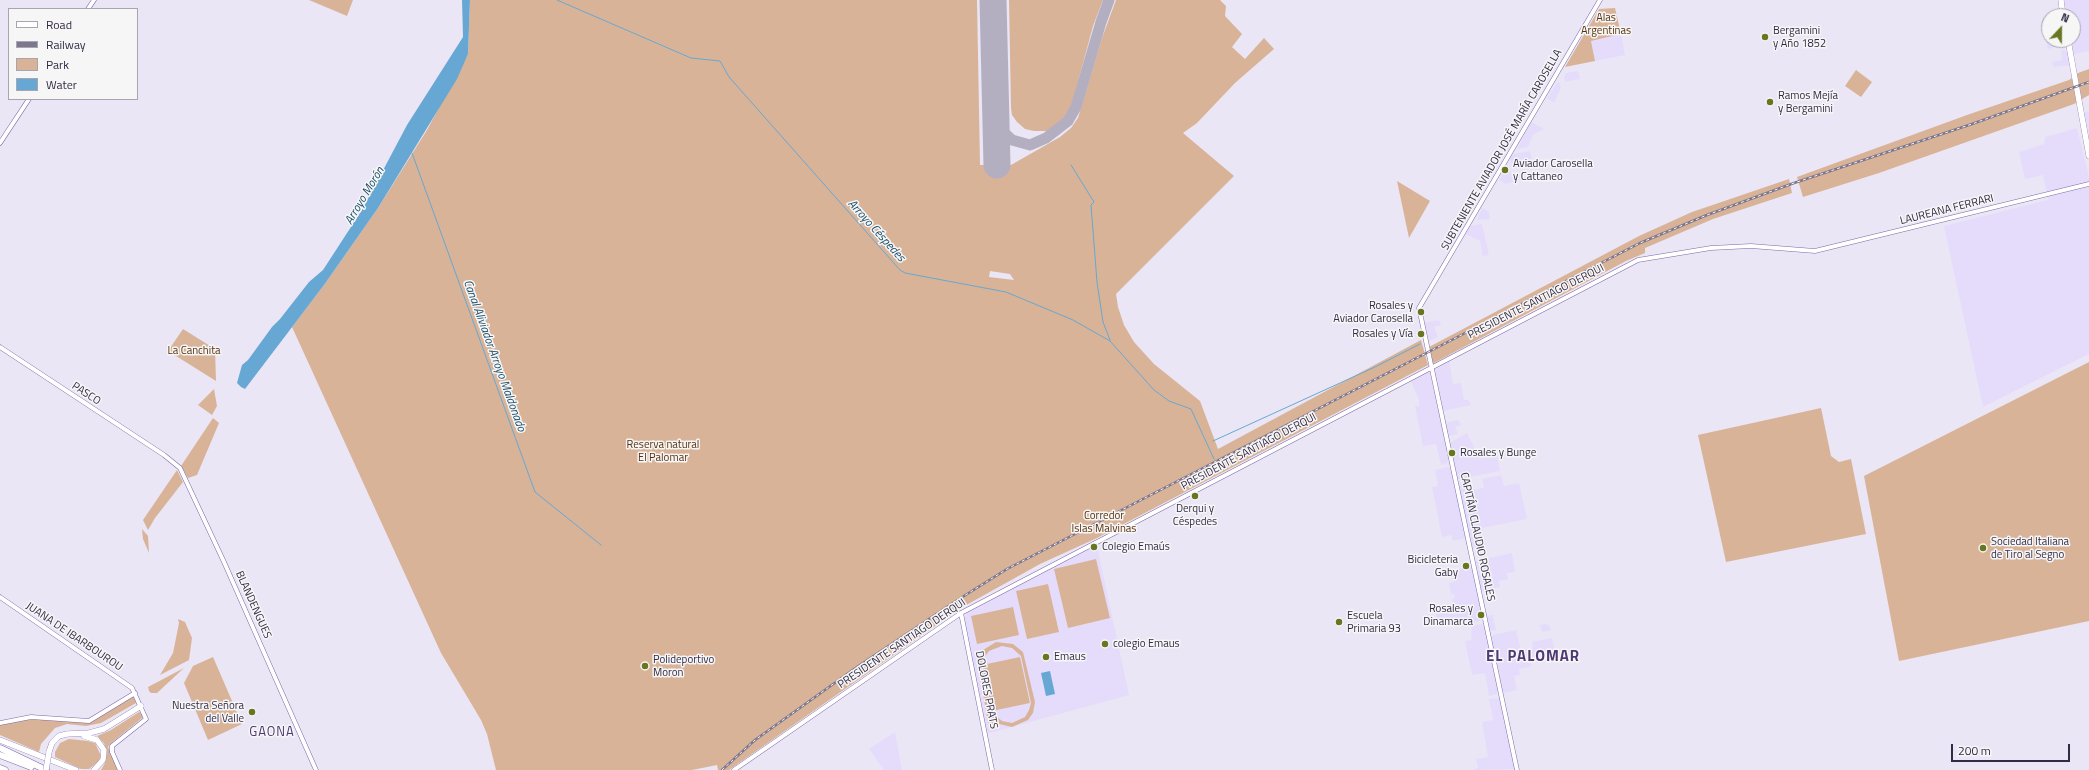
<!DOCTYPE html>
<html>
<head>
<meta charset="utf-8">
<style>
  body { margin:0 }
  #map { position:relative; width:2089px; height:770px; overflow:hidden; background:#eae6f5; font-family:"Titillium Web",sans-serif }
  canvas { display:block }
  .legend { position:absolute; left:8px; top:8px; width:130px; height:92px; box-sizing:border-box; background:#f6f6f6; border:1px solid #a8a4b0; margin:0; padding:5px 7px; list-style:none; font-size:12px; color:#332a46 }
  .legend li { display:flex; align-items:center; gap:8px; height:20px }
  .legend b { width:20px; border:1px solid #a8a4b0 }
  .north { position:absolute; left:2041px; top:8px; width:40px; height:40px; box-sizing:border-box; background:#f6f6f6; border:1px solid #a8a4b0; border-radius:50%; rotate:22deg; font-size:11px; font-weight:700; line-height:16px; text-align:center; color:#332a46 }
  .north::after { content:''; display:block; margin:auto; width:14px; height:18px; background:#687622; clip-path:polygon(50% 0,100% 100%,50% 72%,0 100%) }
  .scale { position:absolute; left:1951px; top:744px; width:119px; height:18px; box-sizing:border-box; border:2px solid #332a46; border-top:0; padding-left:5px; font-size:12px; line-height:14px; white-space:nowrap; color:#332a46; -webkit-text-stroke:3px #f6f6f6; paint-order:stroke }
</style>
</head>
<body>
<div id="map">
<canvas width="2089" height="770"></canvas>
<ul class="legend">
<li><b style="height:5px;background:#fff"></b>Road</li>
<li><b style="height:5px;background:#7d768d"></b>Railway</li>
<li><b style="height:11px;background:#d9b398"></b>Park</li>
<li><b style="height:11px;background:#66a8d3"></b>Water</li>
</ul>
<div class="north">N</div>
<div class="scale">200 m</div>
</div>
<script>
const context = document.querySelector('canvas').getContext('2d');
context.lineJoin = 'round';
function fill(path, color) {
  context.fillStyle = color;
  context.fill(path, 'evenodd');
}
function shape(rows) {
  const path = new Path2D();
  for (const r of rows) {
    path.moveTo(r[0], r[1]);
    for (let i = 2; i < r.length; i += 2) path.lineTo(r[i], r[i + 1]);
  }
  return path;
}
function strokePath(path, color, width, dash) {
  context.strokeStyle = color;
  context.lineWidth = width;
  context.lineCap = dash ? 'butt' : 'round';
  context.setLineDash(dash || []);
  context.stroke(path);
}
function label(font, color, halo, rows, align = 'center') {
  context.font = font + ' "Titillium Web",sans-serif';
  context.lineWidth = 3;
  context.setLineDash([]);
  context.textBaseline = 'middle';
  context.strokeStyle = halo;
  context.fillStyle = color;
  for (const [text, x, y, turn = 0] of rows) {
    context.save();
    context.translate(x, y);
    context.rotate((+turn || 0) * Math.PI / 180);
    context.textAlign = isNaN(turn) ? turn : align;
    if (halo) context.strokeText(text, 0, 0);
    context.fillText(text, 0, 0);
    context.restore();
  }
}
const built = shape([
  [2064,0,2089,0,2089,51,2073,54,2071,40,2073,40,2073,16,2067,16],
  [2049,33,2049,40,2065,40,2065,44,2048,49,2045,34],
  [1621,34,1625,55,1595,61,1591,41],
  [2064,50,2068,52,2070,65,2053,67,2052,62,2062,60,2061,51],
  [1578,71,1580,79,1565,82,1564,77,1566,73],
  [1559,82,1561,88,1554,103,1547,98,1557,83],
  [2089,111,2089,142,2084,112],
  [1531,122,1544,129,1533,135,1528,147,1517,149],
  [2077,128,2089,177,2089,354,1983,407,1944,226,2048,200,2043,175,2025,179,2019,152,2044,144,2045,137],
  [1530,151,1532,159,1511,163,1510,158,1513,154],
  [1507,168,1510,169,1513,182,1506,184,1499,180],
  [1482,208,1489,212,1490,219,1477,220],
  [1482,224,1489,255,1483,256,1480,241,1466,234,1470,226],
  [1439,320,1441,325,1434,327,1438,337,1429,341,1424,323],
  [1449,360,1453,384,1461,383,1464,400,1468,400,1471,405,1443,411,1434,371],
  [1428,371,1430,373,1449,459,1446,464,1441,465,1436,444,1423,446,1415,406,1419,406,1419,400,1410,379],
  [1458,420,1461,425,1455,427,1458,434,1449,436,1445,423],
  [1467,433,1477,453,1496,450,1500,471,1459,479,1456,478,1449,445,1451,442],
  [1448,467,1451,469,1466,538,1453,541,1451,535,1442,537,1432,487,1438,486,1435,470],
  [1501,475,1504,486,1519,483,1527,519,1482,528,1486,545,1472,548,1459,485,1465,482,1468,491,1484,488,1482,479],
  [1094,544,1097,546,1129,695,986,734,964,619,968,610],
  [1512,553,1515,572,1507,573,1508,579,1499,581,1500,587,1481,591,1476,561],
  [1472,563,1482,619,1479,621,1441,627,1438,625,1435,608,1453,606,1452,599,1455,598,1454,594,1451,594,1449,583,1454,582,1453,576,1458,575,1457,569,1462,568,1462,565],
  [1493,615,1496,630,1493,631,1489,629,1486,616],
  [1481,624,1485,627,1498,690,1497,694,1489,696,1485,673,1472,675,1465,641,1471,640,1472,626],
  [1545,624,1549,625,1551,630,1542,632,1540,625],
  [1516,630,1521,650,1533,648,1532,642,1552,638,1556,655,1530,660,1531,667,1519,669,1520,675,1514,676,1517,690,1505,693,1502,690,1491,637,1493,635],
  [1497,698,1500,700,1515,769,1473,770,1478,768,1476,759,1488,757,1482,722,1493,720,1489,699],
  [895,732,902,770,884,770,869,749]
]);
const green = shape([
  [309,0,353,0,347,16],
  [470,0,977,0,980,165,1011,165,1060,137,1071,128,1078,118,1102,38,1116,0,1220,0,1226,6,1225,16,1242,34,1232,47,1245,59,1264,38,1274,49,1235,83,1197,123,1183,133,1234,176,1116,294,1118,307,1124,325,1134,342,1154,364,1200,401,1218,449,1421,340,1428,365,1097,538,1040,564,961,608,729,770,718,770,717,765,692,770,496,770,487,734,481,720,441,653,292,327,324,285,378,208,427,130,468,54],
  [990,271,1010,274,1014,280,989,277],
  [1009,0,1103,0,1093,26,1072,104,1062,121,1047,131,1034,131,1025,129,1017,122,1012,115,1011,108],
  [1615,8,1621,34,1591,41,1595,61,1565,67,1599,9],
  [2089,69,2089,95,2074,104,1879,173,1803,197,1797,177,1967,115,2069,80,2078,73],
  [1856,70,1872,82,1861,97,1845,86],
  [1789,179,1792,193,1713,219,1645,248,1645,253,1626,261,1432,364,1429,347,1639,236,1692,212],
  [1397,181,1430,201,1409,238],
  [183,329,215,349,216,381,168,351],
  [2089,362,2089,621,1899,661,1864,476],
  [214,389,217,406,212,415,198,405],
  [1821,408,1831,456,1839,462,1851,459,1866,534,1726,562,1698,435],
  [213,418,219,423,197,475,188,478,181,466],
  [177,470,183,482,155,518,148,530,143,520],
  [142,529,148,536,149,553,143,539],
  [1096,559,1110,618,1068,628,1054,569],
  [1048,584,1059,632,1027,639,1016,591],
  [1013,607,1019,635,977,644,971,616],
  [178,619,185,622,192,638,189,660,160,675,173,653,179,623],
  [996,642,1013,644,1023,652,1035,702,1033,713,1028,720,1012,727,999,724,993,718,995,726,989,727,978,666,983,650],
  [1002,646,1012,648,1021,656,1031,703,1029,710,1025,717,1012,723,1002,721,992,713,981,665,983,659,989,651],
  [213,657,242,724,208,740,184,683,193,666],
  [1020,657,1030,703,992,711,982,665],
  [184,668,157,693,151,693,149,691,148,687],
  [132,697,135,697,136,703,101,723,86,726,67,724,55,728,41,744,39,752,0,735,0,725,27,718,85,722],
  [139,712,143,715,142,718,110,744,108,747,118,770,101,770,105,763,107,753,104,743,97,736,111,730],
  [69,739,88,741,95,743,101,756,98,762,89,769,81,769,55,757,55,752,60,743]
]);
const water = shape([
  [462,0,470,0,468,54,457,79,378,208,324,285,245,389,241,387,237,383,242,365,248,360,272,327,280,319,309,282,323,270,362,210,407,125,463,37],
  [1050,671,1055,694,1046,696,1041,673]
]);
const stream = shape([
  [557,0,691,58,720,61,729,77,900,270,905,273,1006,292,1073,320,1110,341,1154,390,1169,401,1191,409,1214,459],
  [412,153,535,492,601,545],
  [1071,165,1094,202,1091,205,1097,282,1103,322,1110,340],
  [1213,441,1375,367,1420,344]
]);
const taxiway = shape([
  [996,125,1012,140,1030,145,1046,138,1068,121,1076,107,1101,22,1109,0]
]);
const runway = shape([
  [993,0,997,165]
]);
const minor = shape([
  [88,9,94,0],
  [0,143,29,99],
  [0,347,164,455,180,468,224,562,316,770],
  [0,597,132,688,146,719,112,746,112,752,120,770],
  [961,613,992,770],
  [0,723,31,717,89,721,135,693],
  [734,770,961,613,1638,260,1711,248,1751,246,1815,251,2089,184],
  [1517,770,1419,308,1600,0]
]);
const major = shape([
  [2061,0,2063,16],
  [2068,40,2089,156],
  [84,736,97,740,104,750,103,760,94,770],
  [0,740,76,770],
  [49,752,52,743,59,736,67,734,89,733,104,729,141,706]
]);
const highway = shape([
  [0,748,46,770],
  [0,755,31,767],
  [0,768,5,770]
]);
const rail = shape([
  [722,770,755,740,857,667,956,601,1007,569,1640,243,1707,215,1794,183,1972,124,2089,82]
]);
const majorBridge = shape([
  [46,770,49,752]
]);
const markers = [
  [1765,37,4,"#687622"],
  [1770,102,4,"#687622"],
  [1505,170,4,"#687622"],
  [1421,312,4,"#687622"],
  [1421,334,4,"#687622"],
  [1452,453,4,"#687622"],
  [1195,496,4,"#687622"],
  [1094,547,4,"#687622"],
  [1983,548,4,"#687622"],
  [1466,566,4,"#687622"],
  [1481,615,4,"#687622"],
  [1339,622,4,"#687622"],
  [1105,644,4,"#687622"],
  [1046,657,4,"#687622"],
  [645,666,4,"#687622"],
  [252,712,4,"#687622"]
];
const parkNames = [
  ["Alas",1606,18],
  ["Argentinas",1606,31],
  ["La Canchita",194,351],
  ["Reserva natural",663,445],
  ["El Palomar",663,458],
  ["Corredor",1104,516],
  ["Islas Malvinas",1104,529]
];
const poiNames = [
  ["Bergamini",1773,31],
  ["y Año 1852",1773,44],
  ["Ramos Mejía",1778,96],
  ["y Bergamini",1778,109],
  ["Aviador Carosella",1513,164],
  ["y Cattaneo",1513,177],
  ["Rosales y",1413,306,"right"],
  ["Aviador Carosella",1413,319,"right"],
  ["Rosales y Vía",1413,334,"right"],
  ["Rosales y Bunge",1460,453],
  ["Derqui y",1195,509,"center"],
  ["Céspedes",1195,522,"center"],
  ["Sociedad Italiana",1991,542],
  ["de Tiro al Segno",1991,555],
  ["Colegio Emaús",1102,547],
  ["Bicicleteria",1458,560,"right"],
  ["Gaby",1458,573,"right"],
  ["Rosales y",1473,609,"right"],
  ["Dinamarca",1473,622,"right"],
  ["Escuela",1347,616],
  ["Primaria 93",1347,629],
  ["colegio Emaus",1113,644],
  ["Emaus",1054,657],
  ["Polideportivo",653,660],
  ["Moron",653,673],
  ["Nuestra Señora",244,706,"right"],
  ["del Valle",244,719,"right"]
];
const streetNames = [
  ["SUBTENIENTE AVIADOR JOSÉ MARÍA CAROSELLA",1502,150,-60],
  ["LAUREANA FERRARI",1947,210,-14],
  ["PRESIDENTE SANTIAGO DERQUI",1536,302,-27],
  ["PASCO",86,394,33],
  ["PRESIDENTE SANTIAGO DERQUI",1249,452,-28],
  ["CAPITÁN CLAUDIO ROSALES",1477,537,78],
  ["BLANDENGUES",253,605,66],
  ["JUANA DE IBARBOUROU",74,637,34],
  ["PRESIDENTE SANTIAGO DERQUI",902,644,-34],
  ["DOLORES PRATS",986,690,79]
];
const waterNames = [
  ["Arroyo Morón",365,196,-59],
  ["Arroyo Céspedes",876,231,48],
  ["Canal Aliviador Arroyo Maldonado",494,356,70]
];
const quarterNames = [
  ["GAONA",272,733]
];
const districtNames = [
  ["EL PALOMAR",1533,657]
];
fill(built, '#e5dcfc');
fill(green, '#d9b398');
fill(water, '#66a8d3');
strokePath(stream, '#66a8d3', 1);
strokePath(taxiway, '#b4aec1', 11);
strokePath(runway, '#b4aec1', 27);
strokePath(minor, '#7d68a9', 5);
strokePath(major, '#7d68a9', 6);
strokePath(highway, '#7d68a9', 7);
strokePath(minor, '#fff', 4);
strokePath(major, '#fff', 5.5);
strokePath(highway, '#fff', 6);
strokePath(rail, '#7d768d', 2.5);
strokePath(rail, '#f6f6f6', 1, [3]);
strokePath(majorBridge, '#7d68a9', 6, []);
strokePath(majorBridge, '#fff', 5.5);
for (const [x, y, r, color] of markers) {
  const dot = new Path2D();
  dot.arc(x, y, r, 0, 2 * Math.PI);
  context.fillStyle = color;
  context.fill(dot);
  strokePath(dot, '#f6f6f6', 1.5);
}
label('11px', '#562f0c', '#f6f6f6', parkNames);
label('11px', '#332a46', '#f6f6f6', poiNames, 'left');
label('11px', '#332a46', '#f6f6f6', streetNames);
label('italic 12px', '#194c6a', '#f6f6f6', waterNames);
context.letterSpacing = '1px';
label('13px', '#4f3975', '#f6f6f6', quarterNames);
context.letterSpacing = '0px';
context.letterSpacing = '1px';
label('bold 15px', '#4f3975', '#f6f6f6', districtNames);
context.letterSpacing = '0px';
</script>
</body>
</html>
